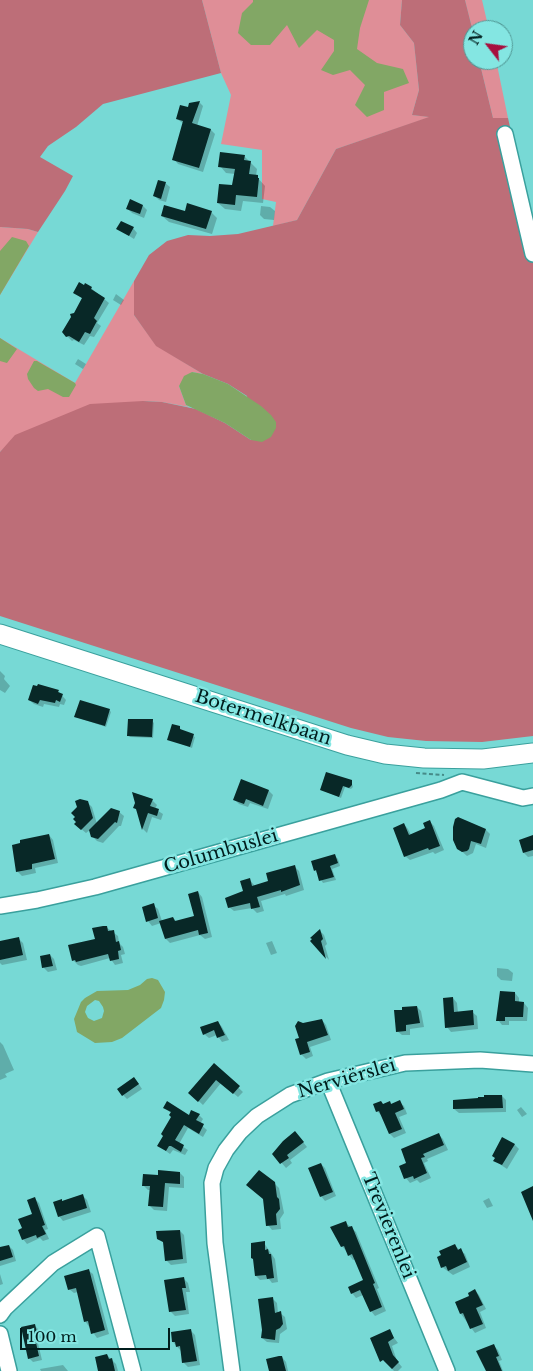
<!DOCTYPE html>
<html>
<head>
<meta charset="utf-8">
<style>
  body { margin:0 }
  #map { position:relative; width:533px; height:1371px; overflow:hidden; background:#77d9d5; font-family:"Libre Baskerville",serif }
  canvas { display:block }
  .north { position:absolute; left:463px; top:20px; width:50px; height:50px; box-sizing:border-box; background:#84e6e2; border:1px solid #4f9693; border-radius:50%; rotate:300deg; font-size:14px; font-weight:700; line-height:20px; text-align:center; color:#001d1c }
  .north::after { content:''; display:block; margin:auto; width:18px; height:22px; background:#a70f3e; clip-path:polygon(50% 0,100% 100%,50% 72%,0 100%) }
  .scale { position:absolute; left:20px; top:1328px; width:150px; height:22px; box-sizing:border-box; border:2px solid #001d1c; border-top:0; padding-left:6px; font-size:15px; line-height:18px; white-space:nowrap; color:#001d1c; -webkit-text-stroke:4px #84e6e2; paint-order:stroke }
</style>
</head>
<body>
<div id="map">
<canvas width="533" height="1371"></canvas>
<div class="north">N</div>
<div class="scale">100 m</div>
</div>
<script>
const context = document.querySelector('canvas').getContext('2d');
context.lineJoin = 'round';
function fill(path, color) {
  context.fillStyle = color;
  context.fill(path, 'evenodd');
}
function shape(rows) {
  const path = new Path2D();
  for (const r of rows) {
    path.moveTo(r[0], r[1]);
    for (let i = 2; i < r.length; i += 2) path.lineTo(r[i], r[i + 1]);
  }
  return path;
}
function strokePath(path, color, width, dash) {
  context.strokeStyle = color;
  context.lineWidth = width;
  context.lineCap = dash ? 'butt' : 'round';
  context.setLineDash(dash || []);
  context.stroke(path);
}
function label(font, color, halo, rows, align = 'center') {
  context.font = font + ' "Libre Baskerville",serif';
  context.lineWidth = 5;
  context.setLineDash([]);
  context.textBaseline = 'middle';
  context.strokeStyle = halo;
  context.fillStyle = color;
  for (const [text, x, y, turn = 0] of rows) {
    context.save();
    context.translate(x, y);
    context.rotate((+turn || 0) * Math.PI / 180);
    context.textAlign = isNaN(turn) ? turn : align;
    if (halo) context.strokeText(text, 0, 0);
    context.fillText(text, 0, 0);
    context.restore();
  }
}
const green = shape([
  [202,0,402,0,400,25,414,43,419,90,412,115,431,117,336,149,297,220,273,226,276,202,262,199,262,150,221,144,231,95,221,73],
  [465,0,482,0,489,30,473,30,473,32],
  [479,60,496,60,508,118,493,118],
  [0,227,28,229,38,232,0,295],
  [134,281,134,315,156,345,203,374,192,372,179,386,186,405,189,407,162,402,143,401,3,449,0,452,0,338,75,383]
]);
const forest = shape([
  [0,0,202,0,221,73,103,104,76,127,48,146,40,157,73,176,65,191,38,232,28,229,0,227],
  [402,0,465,0,473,32,473,60,479,60,493,118,508,118,533,230,533,736,482,742,426,741,388,737,351,728,0,616,0,452,15,435,90,404,143,401,162,402,196,409,225,423,251,440,247,396,228,384,203,374,156,346,134,315,134,281,149,255,167,241,188,235,210,236,238,234,297,220,336,149,429,117,412,115,419,90,414,43,400,25]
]);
const water = shape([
  [253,0,369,0,360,28,357,49,377,63,403,69,409,83,384,92,384,110,367,117,355,105,365,85,350,70,333,75,321,70,334,51,334,40,317,30,299,48,287,25,270,45,251,45,238,33,242,13,253,2],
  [12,237,26,241,29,246,0,295,0,251],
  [0,338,17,349,7,363,0,361],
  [34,361,37,361,75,383,76,385,69,397,63,397,48,389,38,391,34,388,28,379,27,374],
  [192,372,203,374,228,384,261,406,271,415,276,422,276,428,271,437,262,442,251,440,225,423,186,405,179,386,184,376],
  [152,978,158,980,165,992,164,1000,161,1008,122,1038,112,1042,95,1043,77,1032,74,1019,81,1002,85,998,97,991,128,990,140,985,147,979],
  [95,1000,99,1001,103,1007,104,1011,102,1018,94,1021,88,1018,85,1012,87,1006]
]);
const shadow = shape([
  [199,102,203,106,197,126,211,130,215,134,203,172,178,164,174,159,184,124,177,119],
  [244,156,257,169,256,176,265,186,263,203,243,201,241,211,225,209,218,203,234,187,235,174,226,173,220,166],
  [165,183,170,187,166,202,159,200,155,196],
  [143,206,147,210,144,218,132,213,128,209],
  [261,206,270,207,275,211,274,220,264,219,260,215],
  [185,212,211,212,217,218,212,234,169,222,162,216],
  [133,228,137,233,134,239,118,229],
  [91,288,109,303,97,323,101,326,94,337,90,336,84,345,74,340,72,341,67,336,74,314,83,299,75,293],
  [116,294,124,300,121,305,113,300],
  [78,359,86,364,83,369,75,364],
  [0,671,5,676,4,679,10,686,5,693,0,690],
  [58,691,66,700,64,705,60,704,59,707,44,704,43,707,34,704,29,700],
  [109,710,111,712,106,727,76,717],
  [152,721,154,723,153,738,130,737,128,735],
  [180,728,181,731,195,737,192,748,168,739],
  [242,781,269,791,273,795,268,809,250,803,248,807,239,804,235,800],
  [351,781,353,787,351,789,345,787,341,798,322,790],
  [152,800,157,805,155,809,163,814,161,820,152,817,147,833,143,829,138,812,134,807],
  [87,802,92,807,97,824,119,812,124,816,121,826,119,826,103,843,97,841,92,836,90,830,86,833,80,828],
  [458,819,486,830,490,834,486,848,476,844,473,853,467,856,458,848],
  [430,822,434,826,444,850,435,854,433,852,410,860,405,856,404,824,408,829,411,835,427,829],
  [49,835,53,840,58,863,35,868,36,873,22,876,17,871],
  [533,837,533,856,528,857,524,853],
  [335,856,338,859,340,866,332,869,336,880,323,883,315,870],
  [294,866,299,871,304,890,286,896,285,894,261,901,264,911,257,913,252,908,234,911,229,907,244,892,249,879,255,886,270,882],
  [198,892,202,897,212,937,205,939,200,935,170,943,166,939,161,923,152,926,148,921,153,905,158,909,162,921,173,918,177,922,196,917],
  [106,927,118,936,119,943,123,947,125,954,121,955,123,963,115,965,110,958,81,966,78,965,73,960,96,940],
  [320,931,324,935,327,944,325,946,329,960,312,941],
  [18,938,23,943,27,960,2,965,0,963,0,942],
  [272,941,277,953,271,955,266,943],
  [50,955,54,959,57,970,48,972,43,967],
  [497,968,508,969,513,973,512,981,501,980,497,976],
  [515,993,519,998,519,1003,524,1003,528,1008,527,1021,509,1021,509,1025,502,1025,498,1020],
  [453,998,457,1003,458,1013,472,1012,477,1016,478,1029,451,1032,447,1027],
  [417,1007,421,1011,424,1027,410,1029,410,1035,402,1035,397,1031],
  [322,1020,326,1025,331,1040,310,1047,313,1056,306,1059,301,1054,303,1025],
  [218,1022,222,1027,229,1040,222,1042,217,1035,209,1038,204,1034],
  [0,1042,3,1045,14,1070,5,1074,7,1077,0,1080],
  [214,1065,243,1092,238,1097,221,1083,203,1105,190,1093],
  [138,1083,142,1089,127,1099,123,1095],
  [502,1096,506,1100,506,1112,459,1113,454,1109],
  [390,1102,392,1105,399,1102,404,1106,407,1114,399,1117,406,1133,394,1138,390,1134,382,1116,377,1111,384,1105],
  [521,1107,527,1114,522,1117,517,1110],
  [165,1108,189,1117,199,1115,203,1119,200,1124,207,1130,203,1137,188,1128,179,1144,188,1150,185,1155,173,1150,170,1154,159,1146,172,1117,171,1113],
  [439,1135,443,1139,448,1150,427,1159,428,1161,424,1163,431,1178,420,1183,417,1180,410,1183,406,1178,408,1164],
  [299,1137,307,1147,290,1160,292,1163,286,1168,274,1154],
  [503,1139,515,1145,519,1149,507,1169,495,1161],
  [321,1164,325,1168,336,1196,325,1201,321,1196],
  [180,1173,184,1177,184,1188,169,1187,167,1211,154,1210,150,1206,151,1190,148,1190,143,1185,159,1176],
  [274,1183,279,1188,284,1213,280,1219,281,1229,272,1230,268,1225],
  [83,1196,87,1200,91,1212,63,1221,59,1216,63,1202],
  [489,1198,493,1206,487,1208,483,1201],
  [35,1199,39,1203,48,1229,45,1230,49,1239,43,1241,40,1238,27,1244,23,1239,23,1229,33,1215],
  [345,1222,356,1232,379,1288,377,1289,386,1311,375,1316,371,1311,363,1295,356,1298,352,1293,365,1281,356,1259,353,1260,342,1246],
  [180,1231,184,1235,187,1263,171,1265,166,1260,165,1244,158,1238],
  [264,1243,275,1259,278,1282,272,1283,269,1279,260,1280,256,1276],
  [9,1246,13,1250,16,1261,0,1266,0,1249],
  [455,1246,465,1254,470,1267,453,1275,442,1267],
  [88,1270,93,1274,109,1334,97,1338,85,1321,78,1292,74,1293,69,1289],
  [0,1274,3,1284,0,1285],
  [184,1279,188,1283,190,1292,186,1292,189,1314,175,1316,171,1312],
  [475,1291,479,1295,486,1309,480,1312,486,1328,475,1333,461,1314,457,1303,470,1296],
  [272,1298,277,1303,278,1313,280,1313,285,1317,287,1329,280,1334,279,1343,267,1342,262,1338],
  [34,1325,39,1330,41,1338,37,1339,42,1360,33,1362,29,1358],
  [191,1331,195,1335,200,1365,188,1367,183,1362,181,1351,173,1342],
  [389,1331,398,1343,392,1346,397,1361,402,1367,398,1371,394,1371,377,1352],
  [494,1346,498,1350,502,1360,499,1361,503,1371,487,1371],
  [107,1355,116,1364,118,1371,99,1371],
  [282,1357,286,1362,288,1371,271,1371],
  [63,1365,68,1371,41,1371,40,1369]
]);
const building = shape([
  [200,101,192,123,211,129,199,168,172,160,183,121,176,119,180,105,188,107,189,103],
  [220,152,245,155,244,160,251,161,249,174,258,175,258,178,259,178,257,197,236,195,235,205,217,203,219,184,232,185,235,169,218,167],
  [158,180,166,182,161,199,153,196],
  [130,199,143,205,140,214,126,209],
  [187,203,212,211,206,229,161,216,164,205,185,211],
  [121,221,134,227,129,236,116,229],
  [79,282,84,285,85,283,92,287,91,289,105,298,94,318,97,321,90,334,85,332,79,342,69,336,66,337,62,332,71,317,70,314,74,313,82,298,73,293],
  [38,684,59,690,58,692,63,694,60,702,56,700,55,703,40,700,38,704,28,700,33,685,37,686],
  [80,700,110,709,105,726,74,717],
  [128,719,153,719,152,737,127,736],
  [172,724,180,726,180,729,194,734,190,747,167,740],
  [326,772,352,780,352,785,349,788,343,786,339,797,320,790],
  [241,779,269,790,263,806,246,799,244,804,233,800],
  [132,792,153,799,150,806,159,809,157,816,148,813,142,830,136,809,133,808,135,803],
  [80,799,88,801,93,818,81,830,74,824,76,822,73,819,75,817,71,813,77,807,75,801],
  [111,808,120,811,117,823,115,822,98,839,91,837,89,830],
  [458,817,486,829,481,844,471,841,469,849,467,851,462,852,457,849,453,840,453,827,455,819],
  [430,820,440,846,429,850,428,848,404,857,393,828,404,823,409,835,425,828,423,823],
  [49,834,55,859,32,864,32,869,16,872,12,845,20,843,20,840],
  [533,835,533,850,523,853,519,840],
  [335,854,338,863,330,866,334,877,319,881,316,870,314,871,311,861],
  [295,865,300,885,281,892,281,890,257,897,260,907,251,909,250,903,228,908,225,898,243,891,240,881,250,878,252,886,268,881,266,873],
  [198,891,208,933,199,935,198,930,165,939,159,921,173,917,175,921,194,916,188,894],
  [154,903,158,918,146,922,142,907],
  [103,926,107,926,108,931,114,930,116,942,119,941,121,950,118,951,119,959,110,961,108,954,76,962,75,960,72,961,68,945,95,939,92,928],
  [320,929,323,939,321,941,326,959,310,941,312,939,310,938],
  [19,937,23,955,0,960,0,941],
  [50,954,53,966,42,968,40,956],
  [500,991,515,992,515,1001,524,1002,523,1017,505,1017,505,1021,496,1021],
  [453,997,454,1012,473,1010,474,1025,445,1028,443,998],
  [417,1006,420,1023,406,1025,406,1031,396,1032,394,1010,402,1010,402,1007],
  [322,1019,328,1035,307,1042,310,1052,300,1055,295,1039,299,1038,295,1026,298,1021,303,1023],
  [218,1021,225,1035,217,1038,214,1030,203,1035,200,1027],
  [214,1063,240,1086,233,1094,216,1080,198,1102,188,1093],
  [134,1077,139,1084,122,1096,117,1089],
  [484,1095,502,1095,503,1108,453,1109,453,1100,478,1098,478,1097,484,1097],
  [400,1100,404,1109,395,1113,402,1129,389,1134,379,1111,376,1112,373,1104,381,1101,383,1104,390,1101,391,1104],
  [167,1101,189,1115,191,1110,200,1114,196,1120,204,1124,199,1134,184,1125,175,1140,184,1145,181,1152,171,1146,169,1146,166,1151,157,1146,163,1136,161,1134,171,1117,169,1115,171,1112,163,1108],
  [295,1131,304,1142,287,1155,289,1158,280,1164,272,1154,283,1141],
  [439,1133,444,1145,423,1154,425,1157,421,1158,427,1173,414,1179,413,1176,404,1179,399,1166,406,1163,401,1149],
  [502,1137,515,1144,502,1165,493,1161,495,1158,492,1156],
  [321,1163,333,1192,320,1197,308,1168],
  [158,1170,180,1172,180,1184,165,1183,163,1207,148,1206,150,1186,142,1186,143,1174,158,1175],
  [259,1170,275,1182,277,1197,279,1199,280,1209,276,1214,277,1225,266,1226,263,1199,246,1185],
  [533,1186,533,1221,521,1192],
  [83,1194,87,1208,58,1217,53,1202,62,1199,62,1201],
  [35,1197,45,1225,42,1226,46,1234,37,1238,36,1235,22,1240,18,1230,22,1228,18,1219,32,1214,27,1200],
  [346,1221,348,1227,352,1226,375,1283,373,1284,382,1307,370,1312,360,1290,351,1294,348,1287,363,1280,352,1254,348,1256,344,1246,341,1247,330,1227],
  [180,1230,183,1259,165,1261,163,1242,157,1239,156,1231],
  [265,1241,265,1250,268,1249,269,1254,271,1254,274,1278,267,1279,266,1275,255,1276,253,1259,251,1258,251,1243],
  [455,1244,458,1250,461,1248,467,1262,448,1271,446,1266,441,1268,437,1257,441,1255,439,1251],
  [9,1245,13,1257,0,1261,0,1247],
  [89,1269,105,1330,91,1334,88,1321,84,1322,76,1288,68,1290,64,1276],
  [184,1277,186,1288,182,1288,186,1310,169,1312,164,1280],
  [475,1289,483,1305,476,1308,483,1324,470,1329,463,1313,460,1314,455,1302,469,1296,468,1293],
  [273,1297,275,1313,281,1311,283,1324,280,1328,276,1330,275,1340,261,1338,262,1330,258,1299],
  [35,1324,37,1333,34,1334,39,1356,28,1359,21,1327],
  [191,1329,197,1361,182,1363,180,1346,176,1347,175,1342,172,1342,171,1332],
  [390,1329,394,1338,388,1342,393,1355,399,1362,392,1369,383,1360,380,1362,370,1338],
  [494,1344,499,1356,496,1357,502,1371,486,1371,476,1351],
  [107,1354,109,1359,112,1358,115,1371,98,1371,95,1357],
  [279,1356,282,1356,286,1371,269,1371,266,1359]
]);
const path = shape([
  [416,773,444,775]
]);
const minor = shape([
  [505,134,533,254],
  [0,906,37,900,95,887,441,790,462,782,523,798,533,796],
  [328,1081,447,1371],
  [0,1315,5,1308,53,1263,97,1236,133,1371],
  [0,1334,9,1371],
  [232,1371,215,1243,212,1183,216,1168,226,1150,240,1132,257,1116,290,1095,328,1081,405,1063,480,1060,533,1064]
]);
const major = shape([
  [0,634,347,745,385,754,424,758,483,759,533,753]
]);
const streetNames = [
  ["Botermelkbaan",263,718,18],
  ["Columbuslei",221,852,-16],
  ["Nerviërslei",347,1079,-16],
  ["Trevierenlei",388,1226,68]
];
fill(green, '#df8e97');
fill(forest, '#bd6e78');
fill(water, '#82a765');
fill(shadow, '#0003');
fill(building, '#082827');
strokePath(minor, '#3aa09d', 18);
strokePath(major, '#3aa09d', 21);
strokePath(path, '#468b88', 2, [4, 2.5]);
strokePath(minor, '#fff', 15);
strokePath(major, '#fff', 19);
label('18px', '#001d1c', '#84e6e2', streetNames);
</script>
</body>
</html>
